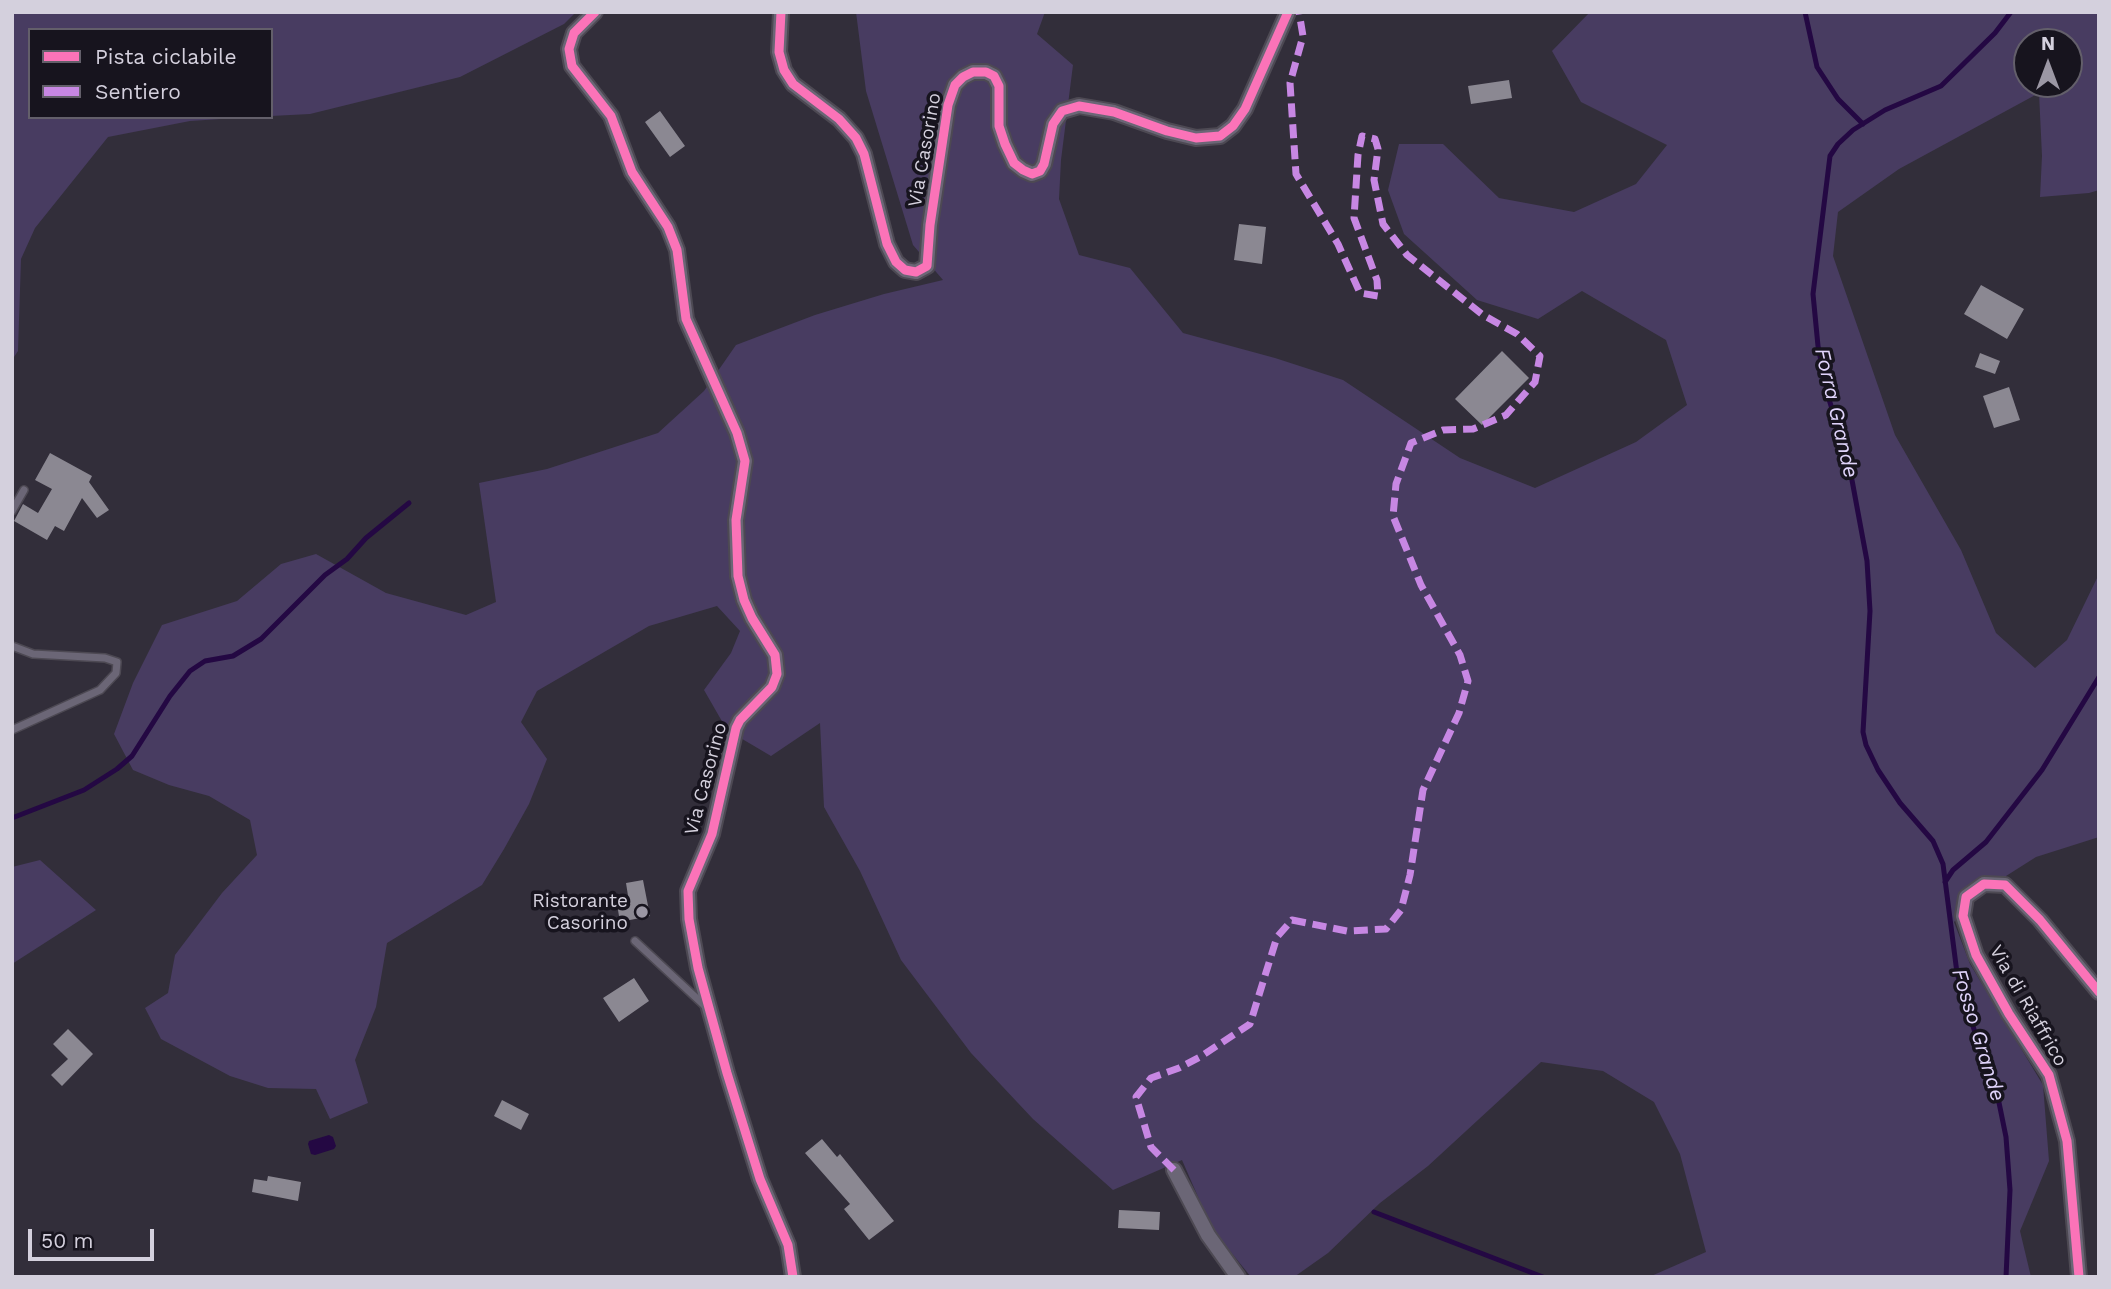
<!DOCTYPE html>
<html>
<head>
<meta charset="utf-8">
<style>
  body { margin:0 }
  #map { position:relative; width:2111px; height:1289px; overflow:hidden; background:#322e3a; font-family:"Work Sans",sans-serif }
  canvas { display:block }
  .frame { position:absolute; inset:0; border:14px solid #d4d0dd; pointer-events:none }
  .legend { position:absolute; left:28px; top:28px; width:245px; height:91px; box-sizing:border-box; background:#17141e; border:2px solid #635f6a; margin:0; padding:9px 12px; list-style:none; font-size:21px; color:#d4d0dd }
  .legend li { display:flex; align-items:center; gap:14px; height:35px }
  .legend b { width:35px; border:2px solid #635f6a }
  .north { position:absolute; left:2013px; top:28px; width:70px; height:70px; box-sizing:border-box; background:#17141e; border:2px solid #635f6a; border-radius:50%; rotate:0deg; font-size:19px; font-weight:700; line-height:28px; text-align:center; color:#d4d0dd }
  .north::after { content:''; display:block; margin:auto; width:24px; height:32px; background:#9b97a4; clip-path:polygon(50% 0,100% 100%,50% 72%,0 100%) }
  .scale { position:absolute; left:28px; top:1229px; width:126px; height:32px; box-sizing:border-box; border:4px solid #d4d0dd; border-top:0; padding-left:9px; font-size:21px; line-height:24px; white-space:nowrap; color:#d4d0dd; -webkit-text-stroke:5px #17141e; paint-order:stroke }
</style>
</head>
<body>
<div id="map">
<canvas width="2111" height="1289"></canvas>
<div class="frame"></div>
<ul class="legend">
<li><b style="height:9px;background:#fb73b8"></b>Pista ciclabile</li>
<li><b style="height:9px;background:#c787e3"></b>Sentiero</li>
</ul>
<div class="north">N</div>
<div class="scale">50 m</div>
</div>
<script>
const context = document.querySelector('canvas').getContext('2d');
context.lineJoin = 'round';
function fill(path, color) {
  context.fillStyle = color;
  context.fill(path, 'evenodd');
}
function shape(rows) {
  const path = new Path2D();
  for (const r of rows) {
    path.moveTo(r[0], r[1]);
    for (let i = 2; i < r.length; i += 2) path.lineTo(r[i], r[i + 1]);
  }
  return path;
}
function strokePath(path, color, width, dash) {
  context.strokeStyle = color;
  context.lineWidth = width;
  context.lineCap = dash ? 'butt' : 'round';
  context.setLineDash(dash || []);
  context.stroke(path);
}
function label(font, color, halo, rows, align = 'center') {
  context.font = font + ' "Work Sans",sans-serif';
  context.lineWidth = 7;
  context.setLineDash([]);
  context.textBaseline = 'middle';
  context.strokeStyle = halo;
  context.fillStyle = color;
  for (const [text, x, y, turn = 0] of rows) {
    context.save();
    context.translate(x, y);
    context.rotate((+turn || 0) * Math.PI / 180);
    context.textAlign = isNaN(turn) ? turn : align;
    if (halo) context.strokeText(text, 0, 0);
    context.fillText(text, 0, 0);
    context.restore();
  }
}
const green = shape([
  [12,12,576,12,564,24,460,77,310,114,271,116,271,30,30,30,30,117,252,117,190,121,108,137,35,228,21,259,18,351,12,360],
  [856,12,1045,12,1037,34,1073,65,1061,160,1059,199,1079,255,1130,268,1183,333,1275,358,1343,380,1460,458,1535,488,1636,442,1687,405,1666,340,1582,291,1538,319,1477,300,1404,234,1388,190,1399,144,1443,144,1499,198,1574,212,1636,184,1667,145,1581,102,1552,51,1590,12,2099,12,2099,190,2089,193,2040,197,2042,156,2039,93,1899,169,1838,212,1833,256,1895,435,1961,550,1996,633,2035,668,2067,640,2099,574,2099,837,2036,857,1984,890,1954,922,1970,964,2043,1085,2049,1161,2020,1231,2031,1277,1649,1277,1706,1252,1680,1154,1654,1102,1603,1071,1541,1062,1428,1166,1380,1203,1328,1253,1294,1277,1251,1277,1212,1229,1182,1160,1113,1190,1033,1119,971,1053,901,960,860,871,824,807,820,723,771,756,727,730,704,690,731,653,740,631,717,606,649,626,537,691,521,722,547,759,529,804,504,849,482,885,387,943,376,1007,355,1060,368,1103,330,1119,316,1089,268,1088,230,1076,161,1039,145,1008,168,993,175,955,222,893,257,855,250,820,209,796,169,785,133,770,114,734,133,683,162,625,237,601,281,564,316,554,386,593,466,615,496,602,479,483,547,469,658,433,704,391,736,345,815,315,884,294,943,280,913,245,866,91],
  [2027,42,2069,42,2069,84,2027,84],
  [40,860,96,910,12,964,12,867]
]);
const water = shape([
  [329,1135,333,1137,336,1146,334,1149,315,1155,311,1154,308,1144,309,1141]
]);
const stream = shape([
  [1805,12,1817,67,1838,99,1863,124],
  [12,818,84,790,117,769,132,756,170,696,190,671,205,661,233,656,261,639,325,575,347,559,366,538,409,503],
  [1945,882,1953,870,1986,842,2042,770,2099,677],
  [1374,1212,1543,1277],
  [2006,1277,2010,1190,2006,1137,1995,1083,1979,1046,1957,973,1943,864,1933,841,1900,803,1878,770,1866,745,1863,732,1870,611,1867,561,1849,464,1828,396,1818,346,1813,294,1830,156,1838,144,1853,130,1885,110,1941,86,1995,33,2011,12]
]);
const building = shape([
  [1509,80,1512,98,1471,104,1468,86],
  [660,111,685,146,670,157,645,122],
  [1239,224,1266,227,1262,264,1234,260],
  [1981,285,2024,309,2007,339,1964,314],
  [1502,351,1529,378,1482,425,1455,399],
  [1980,353,2000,361,1995,374,1975,367],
  [2009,387,2020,420,1994,428,1983,396],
  [50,453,92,476,89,482,109,510,97,518,82,498,64,531,55,526,47,540,14,521,23,504,38,513,52,489,35,480],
  [643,880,650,916,620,922,617,904,629,902,626,883],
  [634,978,649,1001,619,1022,603,998],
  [68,1029,93,1054,62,1086,51,1075,68,1059,53,1044],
  [502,1100,529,1114,521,1130,494,1116],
  [822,1139,837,1157,840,1154,894,1221,869,1240,844,1209,850,1204,805,1153],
  [268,1176,301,1182,298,1201,252,1192,254,1179,267,1181],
  [1119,1210,1160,1212,1159,1230,1118,1228]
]);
const lane = shape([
  [12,511,24,490],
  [12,646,33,654,105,658,117,662,116,673,100,690,12,730],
  [635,941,705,1006]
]);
const street = shape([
  [595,12,574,33,569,49,572,66,611,116,632,172,668,227,677,250,686,319,737,433,745,461,736,520,738,576,744,600,752,618,775,655,777,674,772,687,740,720,736,728,712,834,688,891,689,919,698,968,727,1073,760,1179,788,1245,793,1277],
  [781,12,779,52,784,70,793,84,839,119,856,138,864,154,887,244,896,262,905,270,916,272,927,266,930,225,948,105,955,85,963,77,973,72,986,72,994,76,999,86,999,126,1005,144,1014,163,1023,170,1032,174,1040,171,1044,164,1053,124,1062,111,1079,106,1114,112,1167,131,1196,138,1220,136,1233,126,1245,109,1288,12],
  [1174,1170,1208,1235,1238,1277],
  [2079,1277,2067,1141,2049,1075,2009,1014,1976,955,1963,916,1966,897,1984,884,2005,885,2040,920,2099,992]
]);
const quiet = shape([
  [1174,1170,1151,1147,1136,1097,1151,1078,1179,1068,1200,1057,1250,1024,1277,937,1292,920,1347,931,1386,929,1401,910,1410,875,1423,790,1459,713,1468,681,1460,655,1421,585,1393,516,1396,484,1411,443,1443,430,1473,429,1506,415,1535,382,1540,356,1517,334,1483,315,1407,255,1383,224,1374,180,1378,149,1375,139,1362,136,1358,155,1354,218,1377,280,1378,296,1360,293,1338,244,1296,174,1290,83,1303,36,1299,12]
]);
const cycleway = shape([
  [595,12,574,33,569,49,572,66,611,116,632,172,668,227,677,250,686,319,737,433,745,461,736,520,738,576,744,600,752,618,775,655,777,674,772,687,740,720,736,728,712,834,688,891,689,919,698,968,727,1073,760,1179,788,1245,793,1277],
  [781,12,779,52,784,70,793,84,839,119,856,138,864,154,887,244,896,262,905,270,916,272,927,266,930,225,948,105,955,85,963,77,973,72,986,72,994,76,999,86,999,126,1005,144,1014,163,1023,170,1032,174,1040,171,1044,164,1053,124,1062,111,1079,106,1114,112,1167,131,1196,138,1220,136,1233,126,1245,109,1288,12],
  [2079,1277,2067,1141,2049,1075,2009,1014,1976,955,1963,916,1966,897,1984,884,2005,885,2040,920,2099,992]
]);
const markers = [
  [642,912,7,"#9b97a4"]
];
const streetNames = [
  ["Via Casorino",925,150,-80],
  ["Via Casorino",706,779,-75],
  ["Via di Riaffrico",2028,1006,60]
];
const poiNames = [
  ["Ristorante",628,901],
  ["Casorino",628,923]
];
const waterNames = [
  ["Forra Grande",1836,413,77],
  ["Fosso Grande",1978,1035,73]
];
fill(green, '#483c61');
fill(water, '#240843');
strokePath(stream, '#240843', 5);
fill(building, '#8b8892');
strokePath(lane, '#4d4953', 10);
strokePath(street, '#4d4953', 18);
strokePath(lane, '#6b6676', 7);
strokePath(street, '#6b6676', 14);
strokePath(quiet, '#c787e3', 7, [14, 7]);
strokePath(cycleway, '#fb73b8', 9);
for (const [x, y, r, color] of markers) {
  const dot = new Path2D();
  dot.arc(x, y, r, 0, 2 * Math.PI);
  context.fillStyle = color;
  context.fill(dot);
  strokePath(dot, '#17141e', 2.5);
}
label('19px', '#d4d0dd', '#17141e', streetNames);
label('19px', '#d4d0dd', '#17141e', poiNames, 'right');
label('italic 21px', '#e0d4fb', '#17141e', waterNames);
</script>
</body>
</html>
